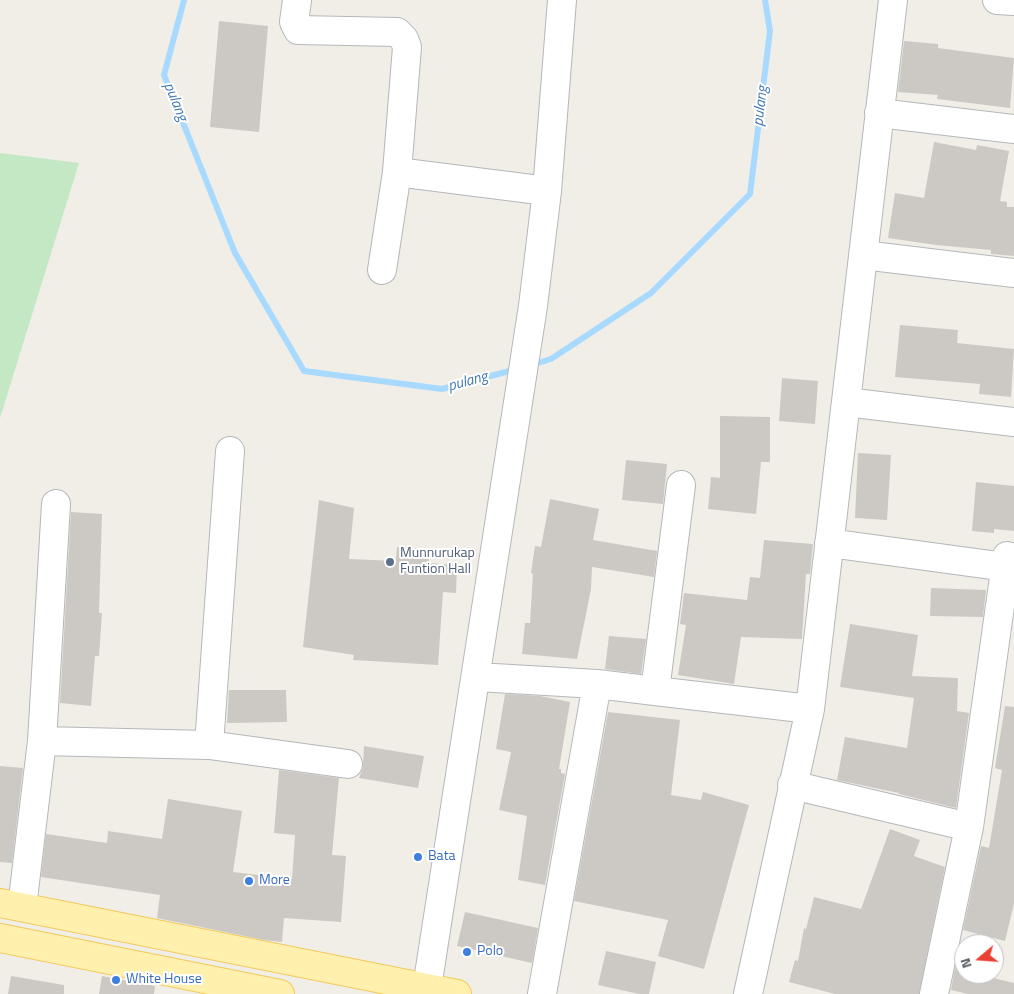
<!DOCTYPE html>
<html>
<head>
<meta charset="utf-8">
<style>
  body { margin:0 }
  #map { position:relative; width:1014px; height:994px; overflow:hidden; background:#f0eee7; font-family:"Titillium Web",sans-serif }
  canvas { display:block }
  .north { position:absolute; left:954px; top:934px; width:50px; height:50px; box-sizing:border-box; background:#fff; border:1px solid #bfc0c2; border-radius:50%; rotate:252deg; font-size:14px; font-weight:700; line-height:20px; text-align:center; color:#5e6267 }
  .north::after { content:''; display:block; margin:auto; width:18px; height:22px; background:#eb3f31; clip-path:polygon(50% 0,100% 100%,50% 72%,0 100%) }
</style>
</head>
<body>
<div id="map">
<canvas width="1014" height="994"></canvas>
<div class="north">N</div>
</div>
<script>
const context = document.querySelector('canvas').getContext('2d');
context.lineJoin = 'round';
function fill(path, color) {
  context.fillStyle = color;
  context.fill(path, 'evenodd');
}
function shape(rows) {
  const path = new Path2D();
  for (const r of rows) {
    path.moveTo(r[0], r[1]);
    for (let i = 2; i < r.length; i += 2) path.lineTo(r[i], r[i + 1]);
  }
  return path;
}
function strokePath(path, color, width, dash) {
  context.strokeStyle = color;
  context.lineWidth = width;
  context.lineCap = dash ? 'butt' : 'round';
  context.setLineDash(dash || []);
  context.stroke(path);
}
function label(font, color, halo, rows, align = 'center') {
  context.font = font + ' "Titillium Web",sans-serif';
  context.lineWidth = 4;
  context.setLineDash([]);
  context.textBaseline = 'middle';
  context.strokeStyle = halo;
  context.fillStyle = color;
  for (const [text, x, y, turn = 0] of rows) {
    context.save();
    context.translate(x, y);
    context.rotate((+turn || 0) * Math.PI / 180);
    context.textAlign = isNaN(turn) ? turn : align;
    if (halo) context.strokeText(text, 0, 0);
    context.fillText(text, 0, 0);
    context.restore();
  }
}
const green = shape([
  [0,153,79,163,0,418]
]);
const stream = shape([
  [184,0,164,75,235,253,304,371,442,389,517,369],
  [531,365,551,359,651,293,750,194,770,31,765,0]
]);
const building = shape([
  [219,21,268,26,259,132,210,127],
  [904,41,938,44,938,48,1014,58,1010,108,937,99,938,95,898,92],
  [934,142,976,150,977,145,1009,151,1000,201,1007,202,1007,207,1014,207,1014,256,991,254,991,250,936,245,888,238,895,193,924,198],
  [900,325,958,330,957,343,1014,349,1011,397,979,394,980,384,895,377],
  [782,378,818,381,815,424,779,421],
  [720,416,770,417,770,462,761,462,756,514,708,509,711,477,720,478],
  [858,453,891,455,887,520,855,518],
  [626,460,667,464,663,504,622,500],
  [976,482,1014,486,1014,531,994,529,994,533,972,531],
  [550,499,599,509,593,540,657,551,654,577,592,567,591,589,577,659,522,654,525,623,530,623,533,574,531,573,535,546,541,547],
  [319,500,354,508,349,559,396,561,397,547,429,549,429,563,457,565,456,593,443,592,438,665,353,660,354,655,303,647],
  [71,512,102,514,99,613,102,613,99,656,95,656,91,706,60,703],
  [764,540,813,544,810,574,806,574,802,639,741,637,734,684,678,675,686,625,680,624,684,593,747,600,750,577,760,578],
  [931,588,986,590,983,617,930,616],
  [850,624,918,635,912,676,958,678,957,711,969,713,956,808,899,794,899,793,837,780,845,737,907,748,914,698,840,687],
  [609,636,646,639,641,674,605,669],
  [229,690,286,690,287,722,227,723],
  [505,694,540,696,570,702,559,769,561,769,561,773,565,774,545,885,518,880,527,816,499,810,511,752,496,749],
  [1005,706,1014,707,1014,903,1005,941,963,930,981,846,989,848,1002,770,995,768],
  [608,712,680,720,671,795,701,800,703,792,749,805,704,969,658,956,668,920,574,901],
  [364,746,424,756,418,788,359,778,363,767],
  [0,766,23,768,12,863,0,862],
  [279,770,339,778,332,855,346,856,341,922,284,918,282,942,264,940,157,918,160,895,41,877,46,834,107,843,108,831,162,839,168,799,242,811,233,872,292,879,295,835,274,833],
  [890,829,920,840,914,856,945,867,919,994,835,994,789,982,795,960,798,961,804,928,806,929,814,897,861,909],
  [465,912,538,928,532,963,457,946],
  [606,951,656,962,649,994,639,994,598,985],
  [955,968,964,971,964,974,977,974,1014,983,1014,994,968,994,951,990],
  [11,976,64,985,64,994,8,994],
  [102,976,155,986,154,994,99,994]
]);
const minor = shape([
  [297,0,294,22,298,30,397,32,404,39,407,47,397,172,547,191],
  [997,0,1014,1],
  [879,113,1014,129],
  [863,255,1014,273],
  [382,270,397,172],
  [846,402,1014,422],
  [829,543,1006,567],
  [477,677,597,684,655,691,681,485],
  [655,691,810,709,748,994],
  [810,709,893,0],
  [42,741,209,745,348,764],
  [209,745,230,451],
  [792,785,969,827],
  [22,907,42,741,56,504],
  [426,994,533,306,547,191,562,0],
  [542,994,597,684],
  [934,994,969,827,1007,556,1014,558]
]);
const major = shape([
  [0,903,457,994],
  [0,938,280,994]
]);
const markers = [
  [390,562,5,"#5c6f8a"],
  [418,857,5,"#3f7fe0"],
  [249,881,5,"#3f7fe0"],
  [467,952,5,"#3f7fe0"],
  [116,980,5,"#3f7fe0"]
];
const serviceNames = [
  ["Munnurukap",400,554],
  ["Funtion Hall",400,570]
];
const shopNames = [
  ["Bata",428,857],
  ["More",259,881],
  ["Polo",477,952],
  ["White House",126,980]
];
const waterNames = [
  ["pulang",175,102,68],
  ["pulang",761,106,-83],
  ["pulang",468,382,-15]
];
fill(green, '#c3e8c3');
strokePath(stream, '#a8d9ff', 6);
fill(building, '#ccc9c4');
strokePath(minor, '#b4b7bb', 30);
strokePath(major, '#f3c85d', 30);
strokePath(minor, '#fff', 28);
strokePath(major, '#fff1ad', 28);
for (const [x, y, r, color] of markers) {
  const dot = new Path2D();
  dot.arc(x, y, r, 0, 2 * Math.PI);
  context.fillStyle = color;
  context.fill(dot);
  strokePath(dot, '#fff', 2);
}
label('14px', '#4e5e75', '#fff', serviceNames, 'left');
label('14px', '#366cbe', '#fff', shopNames, 'left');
label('italic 15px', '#4279b4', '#fff', waterNames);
</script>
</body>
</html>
